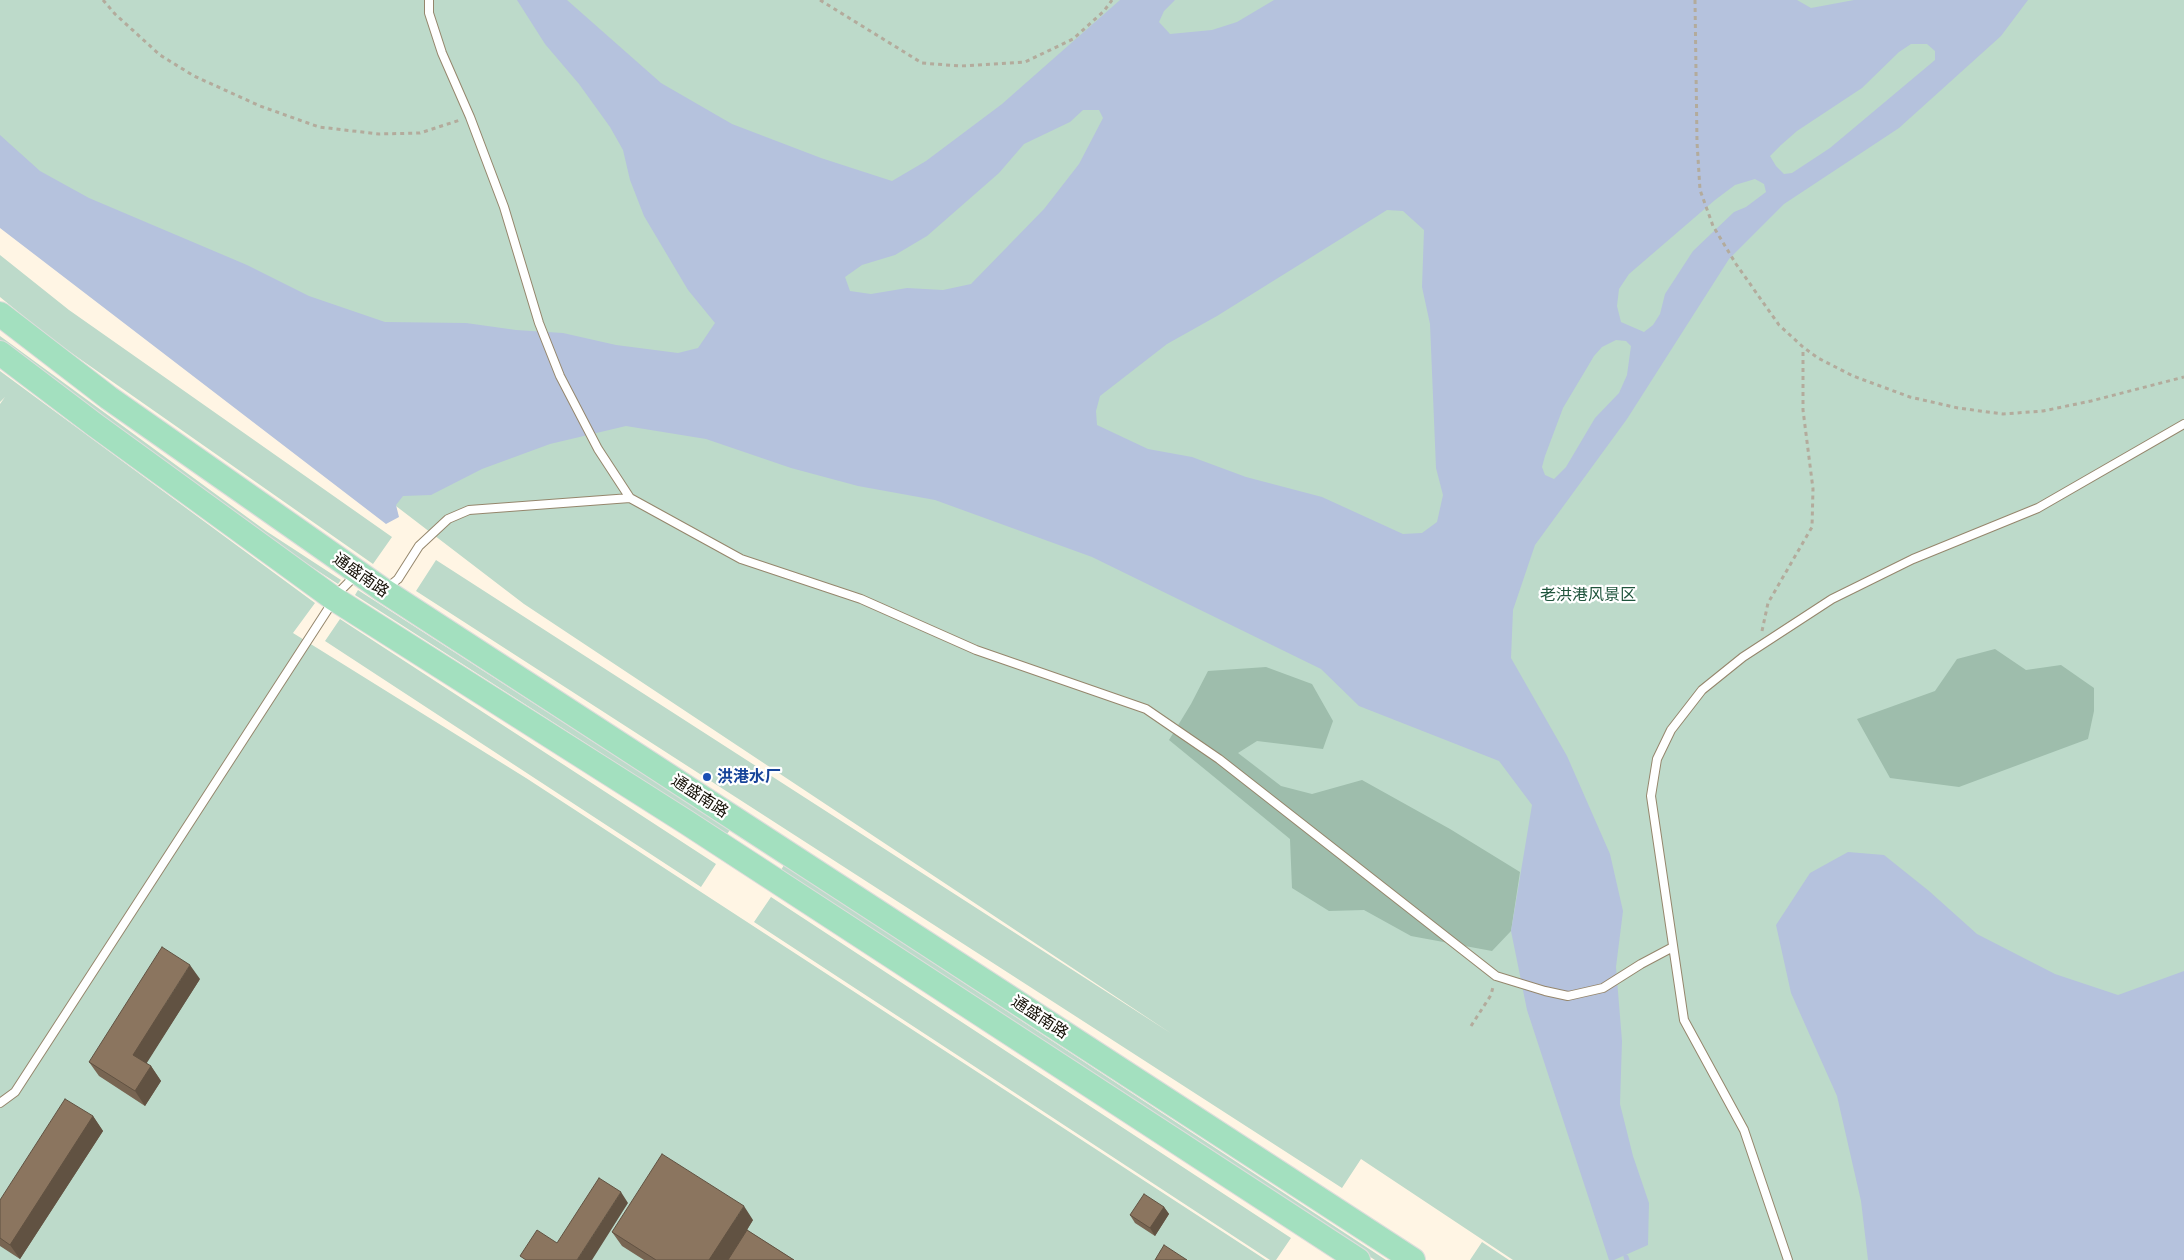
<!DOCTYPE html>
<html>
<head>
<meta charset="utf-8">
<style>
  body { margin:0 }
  canvas { display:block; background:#fff5e4 }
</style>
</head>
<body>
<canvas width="2184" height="1260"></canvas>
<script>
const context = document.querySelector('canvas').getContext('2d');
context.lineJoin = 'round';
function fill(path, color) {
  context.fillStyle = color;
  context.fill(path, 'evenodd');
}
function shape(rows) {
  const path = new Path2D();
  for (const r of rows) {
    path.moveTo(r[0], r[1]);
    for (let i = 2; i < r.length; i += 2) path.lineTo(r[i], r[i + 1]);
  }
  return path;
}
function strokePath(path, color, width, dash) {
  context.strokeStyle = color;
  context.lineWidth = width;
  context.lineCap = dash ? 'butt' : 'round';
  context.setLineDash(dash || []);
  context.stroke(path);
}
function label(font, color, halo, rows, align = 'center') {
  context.font = font + ' "Exo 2","Noto Sans SC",sans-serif';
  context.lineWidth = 4.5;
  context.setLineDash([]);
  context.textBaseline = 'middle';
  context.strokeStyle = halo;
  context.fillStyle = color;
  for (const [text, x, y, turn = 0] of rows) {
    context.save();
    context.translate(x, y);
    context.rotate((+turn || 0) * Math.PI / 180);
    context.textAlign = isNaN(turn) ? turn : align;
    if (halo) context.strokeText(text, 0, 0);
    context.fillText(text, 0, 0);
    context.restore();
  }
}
const green = shape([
  [0,0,2184,0,2184,1260,1513,1260,1361,1159,1342,1188,416,591,436,560,1172,1034,524,604,0,203],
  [0,255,69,310,392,537,373,564,50,338,0,297],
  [0,336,266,531,341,580,338,584,263,535,0,342],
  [0,371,315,603,293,633,526,778,1266,1260,0,1260,0,404,5,397,0,402],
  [358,590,730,830,727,834,355,595],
  [340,619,716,864,701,887,325,641],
  [784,865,1386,1260,1375,1260,781,870],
  [771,897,1291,1238,1276,1260,1270,1260,754,922],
  [1482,1242,1509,1260,1470,1260]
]);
const forest = shape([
  [1995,649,2026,670,2061,665,2094,688,2094,711,2088,739,1959,787,1890,778,1857,719,1935,691,1957,659],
  [1266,667,1312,684,1333,721,1323,749,1257,741,1238,753,1281,786,1312,794,1362,780,1450,829,1520,872,1511,931,1492,951,1411,936,1364,910,1329,911,1292,888,1290,839,1169,740,1191,704,1208,671]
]);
const water = shape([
  [517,0,567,0,661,83,732,124,821,158,892,181,926,161,1002,104,1120,0,1175,0,1164,11,1159,22,1170,34,1212,30,1237,22,1274,0,1797,0,1811,8,1854,0,2028,0,2001,36,1899,128,1784,204,1729,259,1627,419,1535,545,1513,610,1511,658,1567,756,1610,854,1623,911,1616,967,1622,1041,1620,1104,1633,1156,1649,1203,1648,1245,1614,1260,1609,1260,1527,1010,1511,931,1532,805,1499,761,1359,706,1321,669,1092,557,935,500,858,486,791,468,706,439,626,426,550,444,482,469,431,495,403,496,396,505,399,517,386,524,0,228,0,135,40,171,89,198,247,265,309,296,385,322,466,323,516,330,563,333,616,345,678,353,698,348,715,323,688,290,644,216,630,180,623,150,610,127,579,84,545,44],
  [1911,44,1927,44,1935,51,1935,60,1830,148,1792,173,1784,174,1776,166,1770,156,1781,145,1797,131,1862,88,1899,52],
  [1083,110,1099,110,1103,118,1079,164,1044,209,971,284,943,290,907,288,871,294,850,291,845,277,862,265,895,255,927,236,999,173,1024,144,1070,122],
  [1755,179,1764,184,1766,192,1746,207,1734,212,1693,251,1665,294,1660,314,1653,325,1644,332,1621,322,1617,306,1619,289,1629,274,1715,200,1735,185],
  [1387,210,1403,211,1424,230,1422,287,1430,324,1436,468,1443,495,1437,522,1422,533,1403,534,1322,497,1246,477,1192,457,1148,449,1097,425,1096,411,1100,396,1167,344,1217,316],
  [1616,340,1626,341,1631,346,1627,375,1619,393,1595,418,1566,467,1554,479,1545,475,1542,467,1545,456,1563,408,1594,356,1602,347],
  [1848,852,1884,855,1929,891,1977,934,2055,974,2118,995,2184,971,2184,1260,1868,1260,1861,1201,1837,1096,1791,993,1776,925,1810,873]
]);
const stream = shape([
  [1626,1257,1627,1260]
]);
const path = shape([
  [103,0,115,14,160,55,194,76,260,106,319,127,379,134,420,133,460,120],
  [820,0,922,63,960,66,1025,62,1073,39,1104,11,1112,0],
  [1695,0,1697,142,1700,190,1713,226,1736,264,1779,325,1803,347,1818,358,1853,376,1910,397,1958,408,2003,414,2043,411,2091,401,2184,377],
  [1762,631,1768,603,1812,527,1813,489,1803,410,1803,348],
  [1471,1026,1491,995,1493,987]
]);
const service = shape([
  [429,0,429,13,442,53,470,117,504,207,539,323,560,376,598,449,630,498],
  [387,588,398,579,419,546,448,519,469,510,630,498,741,559,861,599,976,650,1146,709,1219,759,1496,976,1545,991,1568,996,1603,988,1641,964,1673,947],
  [0,1103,15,1092,330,606,333,598,356,575],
  [1788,1260,1744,1130,1684,1020,1651,796,1657,759,1671,730,1702,690,1743,657,1832,599,1913,559,2038,508,2184,424]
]);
const primary = shape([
  [0,314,109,398,383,590,1413,1260],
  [0,353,95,425,333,598,686,822,1358,1260]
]);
const wall = shape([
  [200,979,146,1063,151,1066,161,1081,145,1106,99,1076,89,1062],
  [93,1116,103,1131,20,1259,0,1246,0,1200],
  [1164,1207,1169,1214,1155,1236,1135,1223,1130,1215],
  [753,1220,747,1230,794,1260,644,1260,622,1246,612,1232]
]);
const shadedWall = shape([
  [190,965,200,979,143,1069,133,1055],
  [151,1066,161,1081,145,1106,135,1091],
  [93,1116,103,1131,20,1259,10,1245],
  [621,1192,628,1203,592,1260,577,1260],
  [744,1206,753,1220,728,1260,709,1260],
  [1164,1207,1169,1214,1155,1236,1150,1228]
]);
const building = shape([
  [162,947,190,965,133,1055,151,1066,135,1091,89,1062,162,947],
  [65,1099,93,1116,10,1245,0,1238,0,1200,65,1099],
  [662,1154,744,1206,709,1260,656,1260,612,1232,662,1154],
  [599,1178,621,1192,577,1260,526,1260,520,1256,537,1230,557,1243,599,1178],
  [1144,1194,1164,1207,1150,1228,1130,1215,1144,1194],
  [747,1230,794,1260,728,1260,747,1230],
  [1164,1245,1187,1260,1155,1260,1164,1245]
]);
const markers = [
  [707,777,5,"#1a4fb4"]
];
const streetNames = [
  ["通盛南路",361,575,35],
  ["通盛南路",700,796,33],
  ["通盛南路",1040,1017,33]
];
const parkNames = [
  ["老洪港风景区",1588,595]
];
const transitNames = [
  ["洪港水厂",717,777]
];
fill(green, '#bddaca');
fill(forest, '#9ebdac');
fill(water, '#b5c2dd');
strokePath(stream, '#b5c2dd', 5);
strokePath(service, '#95866c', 10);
strokePath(primary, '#dedddc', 26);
strokePath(path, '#b3ab9c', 3, [4, 4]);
strokePath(service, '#fff', 8);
strokePath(primary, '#a3e0bf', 24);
fill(wall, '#786552');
fill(shadedWall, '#615242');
fill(building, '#8b755f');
strokePath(building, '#615242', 1);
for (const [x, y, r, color] of markers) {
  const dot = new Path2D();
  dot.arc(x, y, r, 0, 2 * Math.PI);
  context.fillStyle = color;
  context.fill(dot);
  strokePath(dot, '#fff', 2);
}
label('16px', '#140f05', '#fff', streetNames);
label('16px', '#1f543c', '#fff', parkNames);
label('bold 16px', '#164399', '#fff', transitNames, 'left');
</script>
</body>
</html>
